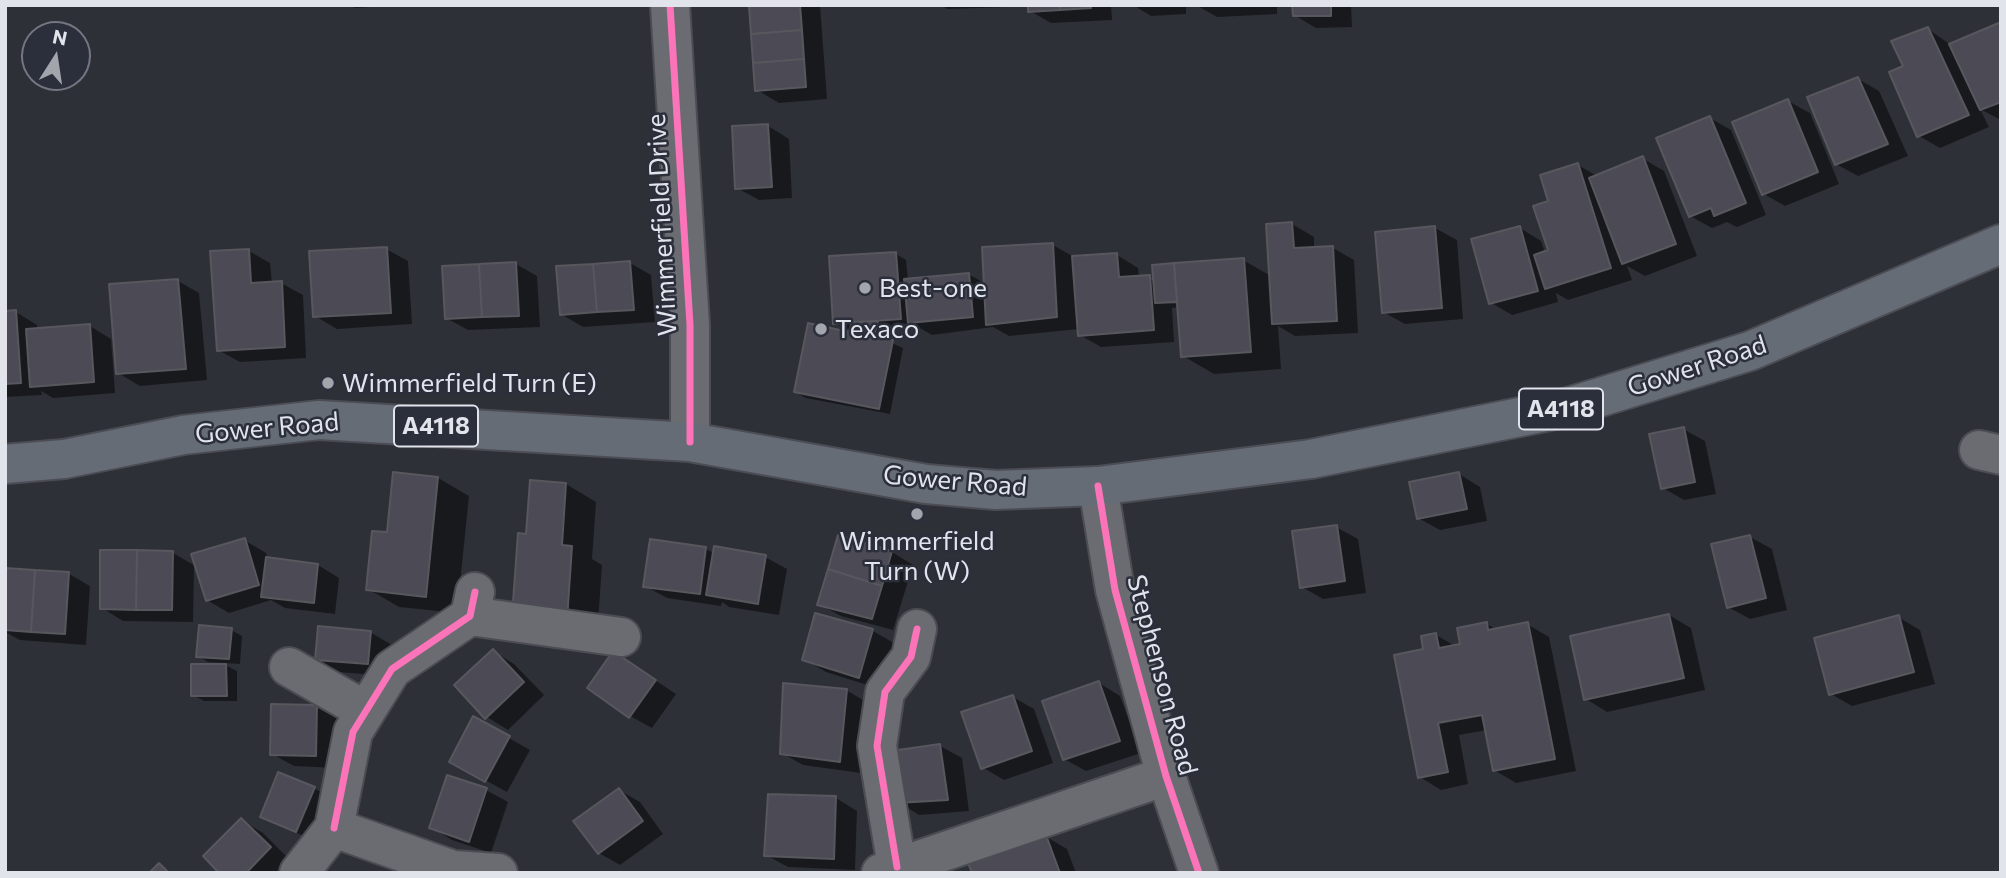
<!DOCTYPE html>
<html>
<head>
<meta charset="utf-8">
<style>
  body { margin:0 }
  #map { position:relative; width:2006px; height:878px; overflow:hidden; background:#2e3038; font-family:Commissioner,sans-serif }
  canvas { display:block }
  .frame { position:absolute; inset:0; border:7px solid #e2e4ec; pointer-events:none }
  .north { position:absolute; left:21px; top:21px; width:70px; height:70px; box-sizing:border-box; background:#2b2e3b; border:2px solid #747782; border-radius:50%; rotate:12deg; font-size:19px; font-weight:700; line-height:28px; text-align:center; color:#e2e4ec }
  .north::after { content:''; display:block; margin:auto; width:24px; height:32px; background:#a3a5ad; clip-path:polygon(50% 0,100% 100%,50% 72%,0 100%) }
</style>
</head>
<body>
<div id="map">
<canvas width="2006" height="878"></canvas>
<div class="frame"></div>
<div class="north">N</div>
</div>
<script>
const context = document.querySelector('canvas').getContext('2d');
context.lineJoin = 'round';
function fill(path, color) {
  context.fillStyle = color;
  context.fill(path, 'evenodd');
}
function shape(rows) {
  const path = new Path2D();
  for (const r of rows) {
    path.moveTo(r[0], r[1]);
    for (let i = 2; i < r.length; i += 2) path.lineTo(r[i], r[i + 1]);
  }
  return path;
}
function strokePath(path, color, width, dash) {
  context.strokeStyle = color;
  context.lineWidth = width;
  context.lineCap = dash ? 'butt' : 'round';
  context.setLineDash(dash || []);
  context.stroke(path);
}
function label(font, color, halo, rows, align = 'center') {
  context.font = font + ' Commissioner,sans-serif';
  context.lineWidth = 5;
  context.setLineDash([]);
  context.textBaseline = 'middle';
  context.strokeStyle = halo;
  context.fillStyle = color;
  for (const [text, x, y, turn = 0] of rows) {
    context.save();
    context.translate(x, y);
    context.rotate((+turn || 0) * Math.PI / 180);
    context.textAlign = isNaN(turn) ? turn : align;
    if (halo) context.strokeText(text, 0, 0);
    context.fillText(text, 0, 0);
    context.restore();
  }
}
const shadow = shape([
  [350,5,402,5,355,8],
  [751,5,820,5,827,99,779,103,757,90],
  [941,5,1009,5,1009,7,947,9],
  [1029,5,1111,5,1112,20,1051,23,1030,11],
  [1133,5,1186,5,1186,14,1151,16],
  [1196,5,1277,5,1277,14,1217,17],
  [1294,5,1351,5,1352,27,1316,28,1294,15],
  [2001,24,2001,120,1980,109,1989,127,1940,148,1919,136,1905,67,1928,29,1951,45],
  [1858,79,1879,91,1908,156,1858,176,1836,164],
  [1788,101,1810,113,1839,184,1785,206,1764,194],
  [1710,118,1731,130,1766,215,1737,227,1727,222,1712,228,1690,216],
  [768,126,789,139,792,198,759,200,737,188],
  [1642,158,1664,171,1697,256,1645,276,1627,266,1632,280,1568,300,1556,293,1558,302,1512,315,1490,302,1520,228,1541,241,1545,253,1550,251,1551,202,1578,165,1597,176],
  [1292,224,1314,237,1314,249,1333,248,1354,260,1358,333,1295,336,1278,326,1281,369,1214,374,1183,356,1179,307,1172,308,1174,342,1101,347,1080,335,1079,329,1009,336,993,327,932,335,911,323,888,326,885,340,903,348,890,414,806,398,795,392,850,334,852,328,845,329,835,323,896,254,906,260,908,280,968,274,986,284,1053,245,1074,257,1117,255,1138,268,1139,278,1155,281,1243,260,1271,276],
  [1435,228,1457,240,1463,319,1405,324,1383,312],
  [386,249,408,261,412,324,337,329,315,316],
  [249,251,270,263,272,283,281,283,303,295,306,358,240,362,218,350],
  [630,263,651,275,655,322,583,327,561,314],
  [516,264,537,276,540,327,468,330,446,318],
  [178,281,199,293,207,380,140,386,118,373],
  [16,312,37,325,37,330,90,326,111,339,115,393,53,398,41,391,42,395,5,397,5,313],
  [1683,429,1705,441,1716,494,1684,500,1663,488],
  [1459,474,1480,487,1487,521,1440,530,1418,518],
  [438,478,469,496,457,613,399,607,368,589],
  [566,484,596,502,592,559,602,565,597,637,544,633,528,536],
  [1336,527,1358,539,1366,593,1323,599,1302,587],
  [839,537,892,552,913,565,893,630,841,616,819,604],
  [1750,537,1772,549,1787,610,1750,619,1728,607],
  [244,540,266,553,268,560,318,565,339,578,335,614,285,608,271,600,229,613,207,600],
  [651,541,706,549,715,554,765,557,787,569,779,615,729,607,722,602,721,606,667,598,645,586],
  [173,553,194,565,193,622,123,621,102,608],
  [5,570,69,574,90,586,86,645,20,640,5,632],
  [816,615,873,631,894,643,880,689,826,672,804,659],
  [1669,615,1691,628,1705,690,1607,712,1586,699],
  [1898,617,1920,630,1935,684,1852,706,1831,694],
  [1487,624,1497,630,1527,624,1549,637,1576,771,1516,783,1494,770,1487,730,1459,735,1468,784,1441,790,1420,777,1425,650,1436,635,1455,646,1462,645],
  [231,630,242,636,240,664,208,662,198,656],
  [370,632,392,645,389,676,338,672,317,659],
  [493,651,514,664,544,695,508,730,487,717],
  [614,653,676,694,652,728,630,716],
  [223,664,237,671,237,701,204,701,193,695],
  [1099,683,1120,696,1141,753,1086,771,1064,759],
  [846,690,868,703,861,773,803,765,782,753],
  [1013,697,1034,709,1053,763,1004,780,982,767],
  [316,707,338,719,337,768,294,766,272,754],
  [509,738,530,750,507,792,472,773],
  [940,746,962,758,969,811,919,815,898,802],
  [314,788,335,801,318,843,262,816],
  [486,790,508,802,491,853,452,840,431,827],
  [619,790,640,802,663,834,620,865,599,853],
  [836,798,857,811,855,870,788,867,766,855],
  [241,820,263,833,291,861,279,873,222,873],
  [1045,836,1067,849,1076,873,974,873]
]);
const building = shape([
  [800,5,802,30,751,34,749,6,800,5],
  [1028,5,1060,5,1060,10,1028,12,1028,5],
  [1060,5,1091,5,1091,8,1060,10,1060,5],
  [1292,5,1331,5,1331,16,1293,16,1292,5],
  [2001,22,2001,102,1980,110,1949,44,2001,22],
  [1928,27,1969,115,1917,137,1889,72,1903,66,1891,41,1928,27],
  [802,30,804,59,753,63,751,34,802,30],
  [804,59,806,87,755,91,753,63,804,59],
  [1858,77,1888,144,1835,165,1807,97,1858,77],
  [1788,99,1818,172,1762,195,1732,122,1788,99],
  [1710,116,1746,203,1714,216,1711,208,1689,217,1656,138,1710,116],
  [768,124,772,187,735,189,732,126,768,124],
  [1643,156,1676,244,1622,264,1589,178,1643,156],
  [1578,163,1611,268,1545,289,1534,255,1548,250,1533,206,1548,201,1540,175,1578,163],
  [1292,222,1294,248,1333,246,1337,321,1272,324,1266,224,1292,222],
  [1435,226,1442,308,1382,313,1375,232,1435,226],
  [1520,226,1538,291,1489,304,1471,239,1520,226],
  [1053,243,1057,317,986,325,982,247,1053,243],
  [387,247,391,313,313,317,309,251,387,247],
  [249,249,251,283,282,281,285,347,217,351,210,251,249,249],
  [896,252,901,319,833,324,829,256,896,252],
  [1117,253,1119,277,1150,275,1154,330,1078,336,1072,256,1117,253],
  [1244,258,1251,352,1181,357,1174,263,1244,258],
  [630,261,634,310,597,312,593,264,630,261],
  [516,262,519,316,482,317,479,264,516,262],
  [1174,263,1177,302,1155,303,1152,265,1174,263],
  [479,264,482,317,445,319,442,266,479,264],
  [593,264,597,312,560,315,556,266,593,264],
  [969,273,973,317,908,323,904,279,969,273],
  [178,279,186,369,116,374,109,284,178,279],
  [16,310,21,383,5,384,5,311,16,310],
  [878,321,874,336,893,340,879,409,794,392,808,323,849,332,852,322,878,321],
  [90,324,94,382,30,387,26,329,90,324],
  [1684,427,1695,482,1661,489,1649,434,1684,427],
  [393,472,438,477,426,597,366,590,372,531,387,532,393,472],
  [1459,472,1467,509,1417,519,1409,482,1459,472],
  [530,480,566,483,562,545,572,546,567,620,512,616,518,533,526,534,530,480],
  [1337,525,1345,581,1300,588,1292,531,1337,525],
  [838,535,892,551,882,586,828,569,838,535],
  [1750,535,1766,598,1727,608,1711,544,1750,535],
  [245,538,259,585,206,601,191,554,245,538],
  [650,539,706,547,700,594,643,587,650,539],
  [714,546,766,555,758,604,706,595,714,546],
  [100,550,137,550,136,610,100,609,100,550],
  [137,550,173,551,172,610,136,610,137,550],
  [266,557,318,564,314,603,261,597,266,557],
  [5,568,35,570,31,632,5,630,5,568],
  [828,569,882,586,872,619,817,605,828,569],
  [35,570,69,572,65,634,31,632,35,570],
  [815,613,873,629,859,678,802,660,815,613],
  [1669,614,1684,678,1584,700,1570,636,1669,614],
  [1899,615,1914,672,1829,695,1814,638,1899,615],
  [1487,622,1488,630,1528,622,1555,759,1493,771,1482,715,1438,723,1448,772,1418,778,1394,655,1423,649,1421,636,1436,633,1439,648,1460,644,1457,628,1487,622],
  [199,625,232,628,229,659,196,657,199,625],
  [318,626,371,631,368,664,315,660,318,626],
  [493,649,524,682,485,719,454,685,493,649],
  [613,651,656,680,629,718,587,688,613,651],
  [191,664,226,664,227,696,191,696,191,664],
  [1099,681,1120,741,1063,760,1042,701,1099,681],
  [783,683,847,689,840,762,780,754,783,683],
  [1013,695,1032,751,981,769,961,712,1013,695],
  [271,704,317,705,316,756,270,755,271,704],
  [473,716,510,736,485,782,449,762,473,716],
  [940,744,948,800,896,803,891,751,940,744],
  [278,772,315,787,296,832,260,817,278,772],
  [447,775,487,788,469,842,429,828,447,775],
  [619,788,643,821,598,854,573,821,619,788],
  [768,794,836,796,834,859,764,856,768,794],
  [241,818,271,847,246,873,219,873,203,856,241,818],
  [1046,835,1060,873,972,873,968,863,1046,835],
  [159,863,169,873,149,873,159,863]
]);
const minor = shape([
  [670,5,690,325,690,442],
  [1979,450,2001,455],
  [1098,486,1115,590,1166,776,1199,873],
  [470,616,621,637],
  [289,667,366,711],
  [334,828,353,732,392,669,470,616,475,592],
  [897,867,877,746,885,692,911,657,917,629],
  [299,873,334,828,453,870,498,873],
  [881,873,1166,776]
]);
const major = shape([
  [5,464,64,459,183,435,319,420,690,442,926,484,996,490,1098,486,1311,459,1565,408,1750,351,2001,244]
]);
const cycleway = shape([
  [670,5,690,325,690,442],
  [1098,486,1115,590,1166,776,1199,873],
  [334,828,353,732,392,669,470,616,475,592],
  [897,867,877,746,885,692,911,657,917,629]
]);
const markers = [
  [865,288,7,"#a3a5ad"],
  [821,329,7,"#a3a5ad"],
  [328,383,7,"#a3a5ad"],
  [917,514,7,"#a3a5ad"]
];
const shields = [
  [1561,409,84],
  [436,426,84]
];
const shieldNames = [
  ["A4118",1561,409],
  ["A4118",436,426]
];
const streetNames = [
  ["Wimmerfield Drive",662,225,-93],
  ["Gower Road",1697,366,-18],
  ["Gower Road",267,428,-5],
  ["Gower Road",955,481,5],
  ["Stephenson Road",1162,675,75]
];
const poiNames = [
  ["Best-one",879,288],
  ["Texaco",835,329],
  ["Wimmerfield Turn (E)",342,383],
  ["Wimmerfield",917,541,"center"],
  ["Turn (W)",917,571,"center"]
];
fill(shadow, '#0007');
fill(building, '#4c4b55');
strokePath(building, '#57575d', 2);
strokePath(minor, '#4c4d54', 42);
strokePath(major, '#4c4d54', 42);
strokePath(minor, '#6a6c71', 38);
strokePath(major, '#666c76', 38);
strokePath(cycleway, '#fb73b8', 7);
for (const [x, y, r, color] of markers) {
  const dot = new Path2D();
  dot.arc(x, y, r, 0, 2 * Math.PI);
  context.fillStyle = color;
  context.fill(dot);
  strokePath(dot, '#2b2e3b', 2.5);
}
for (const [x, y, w] of shields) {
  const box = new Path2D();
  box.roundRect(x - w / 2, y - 20.5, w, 41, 5);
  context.fillStyle = '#2b2e3b';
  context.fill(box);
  strokePath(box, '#e2e4ec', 2);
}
label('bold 24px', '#e2e4ec', null, shieldNames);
label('26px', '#e2e4ec', '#2b2e3b', streetNames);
label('26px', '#e2e4ec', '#2b2e3b', poiNames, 'left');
</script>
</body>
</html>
